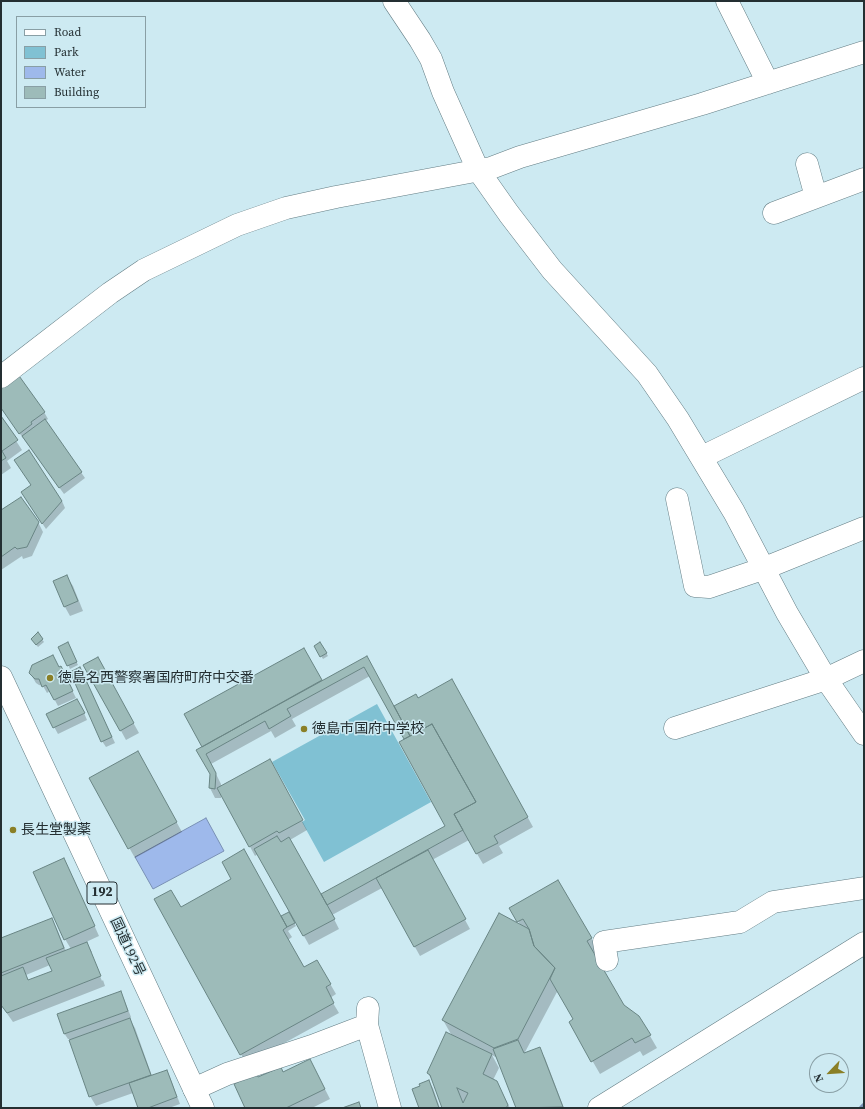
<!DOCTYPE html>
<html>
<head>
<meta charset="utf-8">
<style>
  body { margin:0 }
  #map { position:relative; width:865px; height:1109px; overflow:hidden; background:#cdeaf2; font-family:"Source Serif 4",serif }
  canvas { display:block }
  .frame { position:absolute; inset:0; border:2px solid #242f32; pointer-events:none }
  .legend { position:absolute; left:16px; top:16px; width:130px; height:92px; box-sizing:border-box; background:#cdeaf2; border:1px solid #899fa5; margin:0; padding:5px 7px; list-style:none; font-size:12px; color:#242f32 }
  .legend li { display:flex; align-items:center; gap:8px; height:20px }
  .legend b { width:20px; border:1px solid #899fa5 }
  .north { position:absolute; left:809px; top:1053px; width:40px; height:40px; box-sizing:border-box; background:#cdeaf2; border:1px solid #899fa5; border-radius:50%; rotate:245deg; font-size:11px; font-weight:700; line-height:16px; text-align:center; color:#242f32 }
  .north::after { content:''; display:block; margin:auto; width:14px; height:18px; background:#8a7f26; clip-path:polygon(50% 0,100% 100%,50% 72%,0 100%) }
</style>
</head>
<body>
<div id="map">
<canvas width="865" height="1109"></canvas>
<div class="frame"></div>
<ul class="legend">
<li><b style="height:5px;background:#fff"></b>Road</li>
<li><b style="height:11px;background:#80c1d3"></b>Park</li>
<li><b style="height:11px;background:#9eb9eb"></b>Water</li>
<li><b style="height:11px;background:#9dbbb9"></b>Building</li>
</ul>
<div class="north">N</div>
</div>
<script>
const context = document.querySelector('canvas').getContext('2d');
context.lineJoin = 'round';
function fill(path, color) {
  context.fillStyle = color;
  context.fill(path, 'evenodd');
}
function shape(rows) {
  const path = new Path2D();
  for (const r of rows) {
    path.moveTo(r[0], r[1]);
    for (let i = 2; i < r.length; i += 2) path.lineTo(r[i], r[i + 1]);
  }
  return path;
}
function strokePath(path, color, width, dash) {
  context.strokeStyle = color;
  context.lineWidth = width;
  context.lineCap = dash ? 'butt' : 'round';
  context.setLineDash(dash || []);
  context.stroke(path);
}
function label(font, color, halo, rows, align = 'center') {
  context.font = font + ' "Source Serif 4","Noto Sans JP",serif';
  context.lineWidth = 3;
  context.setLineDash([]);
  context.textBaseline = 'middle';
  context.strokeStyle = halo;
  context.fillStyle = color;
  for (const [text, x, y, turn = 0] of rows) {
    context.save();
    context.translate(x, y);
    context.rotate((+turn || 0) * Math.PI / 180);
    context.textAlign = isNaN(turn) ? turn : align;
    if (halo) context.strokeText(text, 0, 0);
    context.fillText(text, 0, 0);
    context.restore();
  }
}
const green = shape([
  [377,704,431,802,324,862,302,822,305,820,272,762]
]);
const water = shape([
  [206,818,224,851,153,889,135,857,206,818]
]);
const shadow = shape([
  [1,408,44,412,48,419,45,421,85,478,64,494],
  [1,418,22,450,7,461,11,468,1,475],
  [26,499,62,501,65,508,46,529],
  [1,511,38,522,43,532,32,556,23,559,22,556,1,570],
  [67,577,73,586,83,611,70,616,65,607],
  [38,634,44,642,38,647,34,642],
  [320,643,328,656,323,659,315,646],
  [60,647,69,647,78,665,70,669],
  [304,649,322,681,366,657,394,707,415,696,418,700,458,690,533,827,499,846,503,853,483,864,469,840,432,860,470,929,420,956,382,888,332,915,339,929,309,945,258,854,255,856,221,793,221,798,215,798,210,788,211,773,203,747],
  [370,676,405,740,447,826,321,895,290,840,307,830,275,770,221,787,221,784,211,764,271,731,275,738,296,726,292,719],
  [97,658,139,733,126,740,85,665],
  [59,668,64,674,76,698,58,706,50,691,47,693,43,686,39,685,36,683,30,673],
  [83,675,115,743,106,747,102,741],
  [81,706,87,720,58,734,47,714],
  [143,762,182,832,135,858,90,779],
  [69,869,99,936,86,942,92,952,90,952,102,981,103,980,105,986,13,1022,1,1005,1,939,52,919,57,929,66,951,71,949,65,939],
  [50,965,53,972,29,981,26,975],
  [558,881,599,951,594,954,623,1006,639,1017,657,1048,643,1056,640,1051,600,1074,570,1022,575,1020,558,990,524,1054,539,1048,545,1058,564,1108,517,1108,497,1058,492,1055,499,1068,493,1080,496,1081,510,1108,443,1108,435,1086,428,1073,452,1036,443,1020,521,926,511,908],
  [181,909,281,918,288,913,296,926,288,931,292,937,288,940,304,969,317,961,336,994,330,998,339,1013,246,1064,241,1054],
  [120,993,124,999,131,1017,129,1018,135,1028,152,1076,167,1071,170,1077,180,1104,169,1108,139,1108,133,1093,96,1106,90,1096,70,1039,68,1039,64,1033],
  [310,1060,330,1099,312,1108,246,1108,258,1078,283,1073],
  [429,1082,433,1088,440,1108,420,1108]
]);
const stream = shape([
  [862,1108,864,1106]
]);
const building = shape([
  [17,373,45,412,31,422,32,424,19,434,1,408,1,384,17,373],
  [1,416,18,440,2,451,6,458,1,461,1,416],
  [45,419,82,472,59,488,22,436,45,419],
  [29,450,62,501,42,524,21,492,31,485,14,460,29,450],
  [21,497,39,522,27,547,17,549,15,547,1,557,1,510,21,497],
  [67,575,78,601,64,607,53,581,67,575],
  [38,632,43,639,36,645,31,639,38,632],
  [68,642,77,662,67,666,58,647,68,642],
  [320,642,327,653,320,657,314,646,320,642],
  [304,648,322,680,202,747,184,714,304,648],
  [53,655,59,667,61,666,73,691,54,700,46,685,42,687,39,679,35,679,29,673,32,665,53,655],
  [367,656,410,736,404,739,364,667,287,709,291,716,269,729,265,721,206,754,216,773,215,789,209,788,210,774,196,750,367,656],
  [98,657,134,723,120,731,83,665,98,657],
  [80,667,112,737,101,742,70,672,80,667],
  [452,679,528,817,494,836,498,843,476,854,454,814,476,802,432,724,410,736,394,706,416,694,418,698,452,679],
  [77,699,85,713,53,728,46,714,77,699],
  [432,724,476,802,454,814,463,830,327,905,321,894,445,826,399,742,432,724],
  [138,751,177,822,128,849,89,778,138,751],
  [270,759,303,820,279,833,277,831,249,847,217,788,270,759],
  [277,836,281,842,289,837,335,919,303,936,254,849,277,836],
  [244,849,287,927,283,930,304,967,317,960,331,984,326,987,334,1003,240,1055,154,899,171,890,181,907,231,879,222,862,244,849],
  [428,850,466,919,414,947,376,878,428,850],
  [64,858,95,926,64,940,33,872,64,858],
  [558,880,592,938,587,941,624,1005,639,1016,651,1035,635,1043,632,1038,591,1062,569,1022,573,1019,550,979,555,968,534,946,529,929,523,919,517,922,509,908,558,880],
  [289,912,295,923,287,927,281,916,289,912],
  [499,913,529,929,534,946,555,968,518,1039,494,1048,442,1020,499,913],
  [52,918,64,948,1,973,1,938,52,918],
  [87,942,101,976,7,1013,1,1005,1,976,23,967,28,980,52,971,46,958,87,942],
  [121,991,128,1011,64,1034,57,1014,121,991],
  [130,1018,151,1075,89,1097,69,1040,130,1018],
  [446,1032,492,1054,483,1074,497,1081,508,1105,506,1108,442,1108,430,1075,427,1073,446,1032],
  [457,1088,468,1093,463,1103,457,1088],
  [518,1040,524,1053,540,1047,563,1107,516,1108,493,1049,518,1040],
  [310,1059,325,1089,286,1108,245,1108,234,1084,256,1073,258,1077,281,1067,283,1072,310,1059],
  [167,1070,177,1097,148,1108,138,1108,129,1083,167,1070],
  [429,1080,439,1108,419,1108,412,1089,420,1086,419,1084,429,1080],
  [359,1102,361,1108,342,1108,359,1102]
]);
const minor = shape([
  [394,1,420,40,431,59,443,92,478,170,509,214,552,270,647,374,678,419,734,512,787,613,826,679,864,734],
  [727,1,768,83],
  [807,164,816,197],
  [774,213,864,179],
  [1,377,110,293,144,270,237,225,286,208,336,197,491,168,520,157,702,104,864,52],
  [702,457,864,378],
  [677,499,695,586,709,587,765,568,864,528],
  [675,728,826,679,864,661],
  [607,960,604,942,740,922,773,902,864,888],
  [368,1008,367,1025,390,1108],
  [194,1089,227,1074,312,1046,367,1025],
  [599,1108,864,943]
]);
const highway = shape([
  [1,677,203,1108]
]);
const markers = [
  [50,678,4,"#8a7f26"],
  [304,729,4,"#8a7f26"],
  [13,830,4,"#8a7f26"]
];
const shields = [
  [102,893,30]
];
const shieldNames = [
  ["192",102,893]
];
const poiNames = [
  ["徳島名西警察署国府町府中交番",58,678],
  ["徳島市国府中学校",312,729],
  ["長生堂製薬",21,830]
];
const streetNames = [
  ["国道192号",127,947,65]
];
fill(green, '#80c1d3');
fill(water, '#9eb9eb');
strokePath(water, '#7990b4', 1);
fill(shadow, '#0003');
strokePath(stream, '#7990b4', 6);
fill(building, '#9dbbb9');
strokePath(building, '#698584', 1);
strokePath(minor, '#637d84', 23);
strokePath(highway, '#637d84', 23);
strokePath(minor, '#fff', 22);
strokePath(highway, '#fff', 22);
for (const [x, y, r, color] of markers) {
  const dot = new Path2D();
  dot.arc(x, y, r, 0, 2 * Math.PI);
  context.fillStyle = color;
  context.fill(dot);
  strokePath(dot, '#cdeaf2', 1.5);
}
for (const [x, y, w] of shields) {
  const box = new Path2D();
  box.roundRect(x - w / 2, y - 11, w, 22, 3);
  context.fillStyle = '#cdeaf2';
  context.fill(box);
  strokePath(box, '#242f32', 1);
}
label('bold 13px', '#242f32', null, shieldNames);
label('14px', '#242f32', '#cdeaf2', poiNames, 'left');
label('14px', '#242f32', '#cdeaf2', streetNames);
</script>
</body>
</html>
